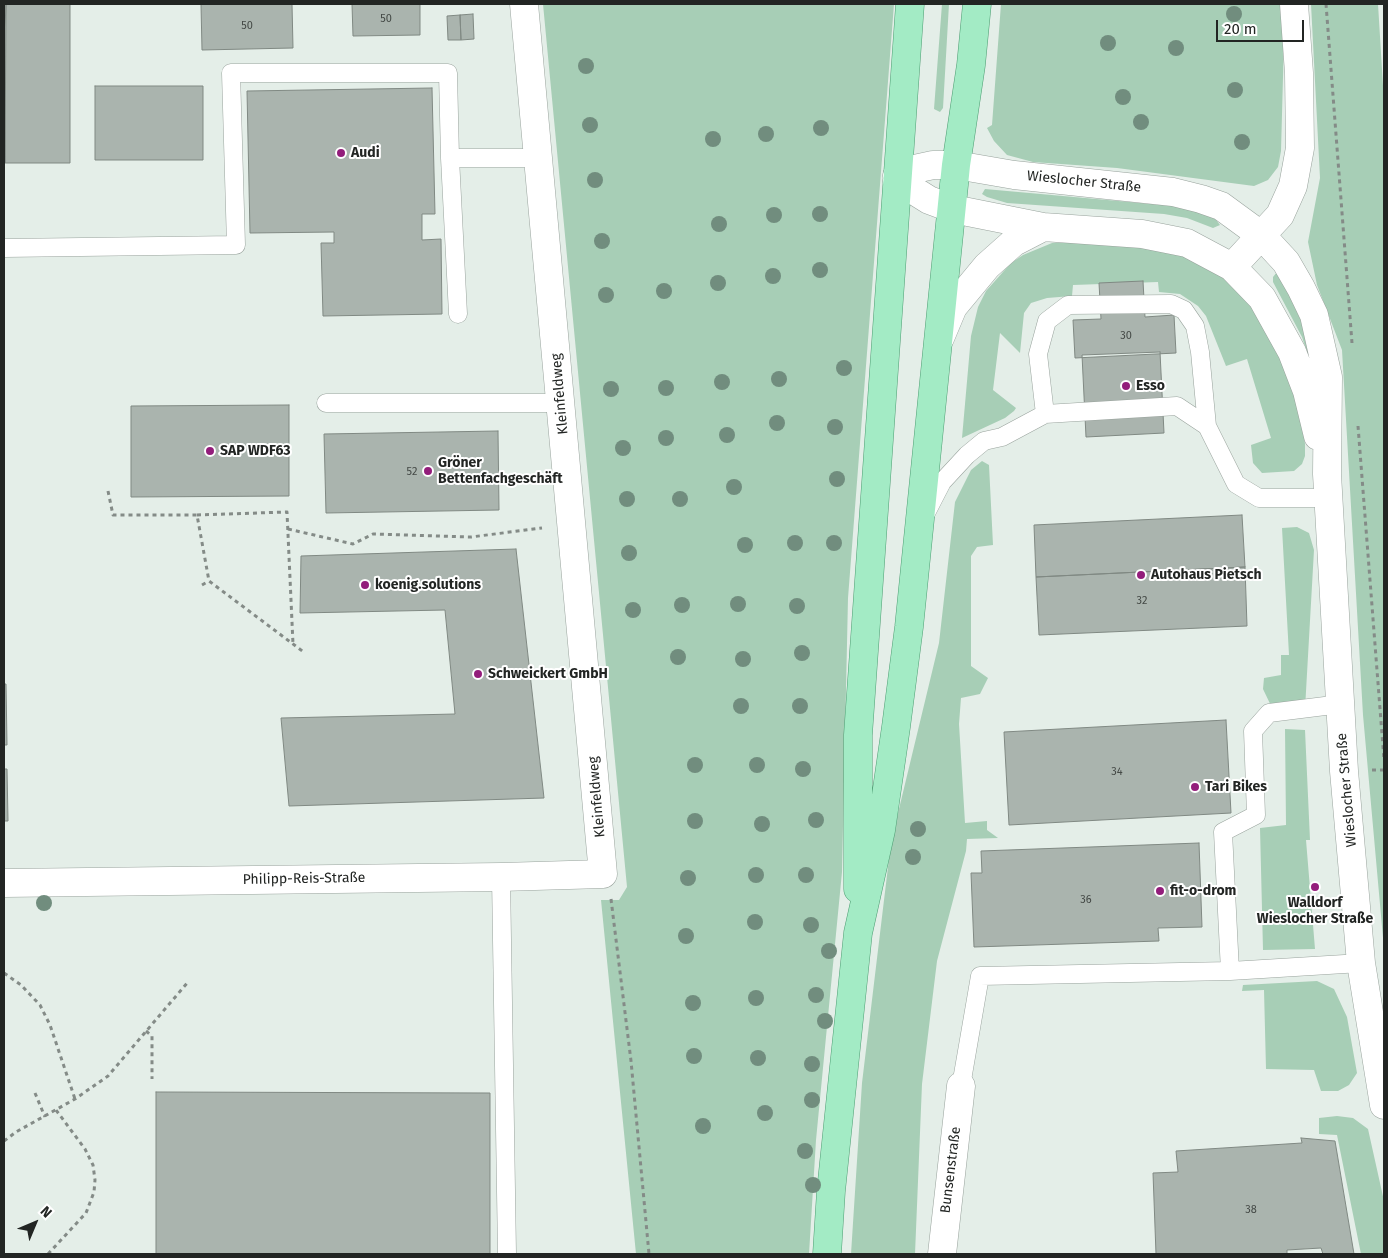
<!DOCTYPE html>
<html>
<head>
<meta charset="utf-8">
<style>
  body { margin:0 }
  #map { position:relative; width:1388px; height:1258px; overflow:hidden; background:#e4eee8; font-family:"Fira Sans",sans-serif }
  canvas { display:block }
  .frame { position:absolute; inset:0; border:5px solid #222523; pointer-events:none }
  .north { position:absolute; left:10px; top:1198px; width:50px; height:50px; -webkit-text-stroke:4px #fff; paint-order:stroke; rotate:45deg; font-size:14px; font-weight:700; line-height:20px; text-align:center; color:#222523 }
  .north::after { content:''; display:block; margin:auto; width:18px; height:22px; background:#222523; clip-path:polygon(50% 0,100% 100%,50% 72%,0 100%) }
  .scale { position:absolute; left:1216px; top:20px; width:88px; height:22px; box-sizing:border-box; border:2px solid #222523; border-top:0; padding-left:6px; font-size:15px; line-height:18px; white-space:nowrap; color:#222523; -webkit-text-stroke:4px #fff; paint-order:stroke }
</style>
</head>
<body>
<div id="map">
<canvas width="1388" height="1258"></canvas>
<div class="frame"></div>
<div class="north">N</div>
<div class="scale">20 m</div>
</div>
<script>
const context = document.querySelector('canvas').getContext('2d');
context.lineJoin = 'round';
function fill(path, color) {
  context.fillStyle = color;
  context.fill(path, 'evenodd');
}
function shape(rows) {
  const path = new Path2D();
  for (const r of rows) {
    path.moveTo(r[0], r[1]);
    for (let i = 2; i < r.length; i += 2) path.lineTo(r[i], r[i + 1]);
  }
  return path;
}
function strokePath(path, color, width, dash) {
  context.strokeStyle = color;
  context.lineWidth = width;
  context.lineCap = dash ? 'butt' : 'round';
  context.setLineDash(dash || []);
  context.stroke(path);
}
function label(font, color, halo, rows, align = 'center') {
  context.font = font + ' "Fira Sans",sans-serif';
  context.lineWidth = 4;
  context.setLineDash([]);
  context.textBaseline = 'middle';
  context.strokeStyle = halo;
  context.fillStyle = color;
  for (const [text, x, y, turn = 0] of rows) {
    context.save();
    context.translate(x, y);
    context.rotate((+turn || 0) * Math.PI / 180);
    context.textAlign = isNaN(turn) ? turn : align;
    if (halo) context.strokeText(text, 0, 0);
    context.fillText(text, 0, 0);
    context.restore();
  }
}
const green = shape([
  [543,4,894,4,848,598,842,872,816,1140,809,1254,636,1254,601,900,619,900,627,887],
  [942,4,949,4,943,108,940,112,934,109],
  [1001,4,1281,4,1284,40,1281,151,1278,167,1268,180,1254,186,1117,168,1033,162,1007,155,994,141,987,128,992,125],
  [1311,4,1378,4,1384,102,1384,949,1363,715,1342,350,1317,285,1308,242,1320,178],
  [985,189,1174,206,1213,216,1220,225,1213,228,1187,218,1164,214,1007,203,987,197,982,194],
  [1069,242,1114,243,1178,251,1217,267,1266,319,1301,408,1305,444,1305,456,1302,464,1294,471,1262,473,1253,463,1251,445,1271,438,1247,359,1226,366,1206,316,1198,306,1180,294,1159,292,1158,282,1073,285,1072,296,1047,298,1031,303,1024,313,1020,353,1000,333,993,390,1016,408,1014,411,1005,418,962,438,971,336,978,307,986,291,1011,263,1023,255,1052,243],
  [1277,272,1306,313,1311,364,1302,337,1273,282,1273,277],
  [982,461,989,465,993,545,977,547,971,556,971,666,988,678,980,694,961,698,959,724,965,823,987,821,987,830,998,838,967,839,966,851,937,961,922,1084,915,1254,851,1254,862,1083,891,842,939,643,955,502,971,470],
  [1297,527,1309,533,1314,550,1305,709,1274,712,1263,689,1264,678,1281,675,1281,655,1289,655,1282,528],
  [1285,729,1305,730,1310,840,1306,840,1315,949,1263,950,1260,828,1286,825],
  [1317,981,1334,989,1347,1017,1357,1073,1349,1085,1338,1091,1321,1091,1314,1070,1266,1069,1264,990,1242,991,1243,985],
  [1337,1116,1353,1118,1368,1129,1384,1201,1384,1254,1361,1254,1337,1135,1319,1134,1319,1118]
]);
const building = shape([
  [4,4,6,4,5,27,4,27,4,4],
  [6,4,70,4,70,163,5,163,6,4],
  [201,4,292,4,293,48,202,50,201,4],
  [352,4,420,4,420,35,353,36,352,4],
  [473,14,474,39,461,40,460,15,473,14],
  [460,15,461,40,448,40,447,16,460,15],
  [4,27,5,27,5,64,4,64,4,27],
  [4,64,5,64,5,163,4,163,4,64],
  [95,86,203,86,203,160,95,160,95,86],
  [432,88,435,214,422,214,422,240,441,239,442,314,323,316,321,243,334,243,334,232,250,233,247,91,432,88],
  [1143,281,1145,317,1174,315,1176,353,1075,358,1073,320,1101,319,1099,283,1143,281],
  [1160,352,1164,433,1086,437,1082,355,1160,352],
  [289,405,289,496,131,497,131,406,289,405],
  [498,431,499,510,326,513,324,434,498,431],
  [1242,515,1245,567,1036,577,1034,525,1242,515],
  [516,549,544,798,289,806,281,718,455,714,445,610,300,613,301,556,516,549],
  [1245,567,1247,626,1039,635,1036,577,1245,567],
  [4,684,6,684,7,745,4,745,4,684],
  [1226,720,1231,813,1009,825,1004,732,1226,720],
  [4,769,7,769,8,821,4,821,4,769],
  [1199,843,1202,927,1158,928,1159,941,974,947,971,873,982,873,981,851,1199,843],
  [156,1092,490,1093,490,1254,156,1254,156,1092],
  [1301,1138,1335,1141,1354,1254,1323,1254,1321,1248,1287,1250,1287,1254,1156,1254,1153,1173,1178,1172,1176,1151,1302,1143,1301,1138]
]);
const path = shape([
  [1326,4,1352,343],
  [1358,426,1384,760],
  [108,491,113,515,197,515,209,581,305,653],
  [197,515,287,512,293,644],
  [288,529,353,544,373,534,471,537,542,528],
  [202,585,209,581],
  [1372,770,1384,770],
  [611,899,631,1061,649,1254],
  [4,973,21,985,40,1005,50,1025,75,1099],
  [146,1031,152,1036,152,1079],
  [35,1093,45,1117],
  [4,1141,16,1132,75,1099,108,1076,188,982],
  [48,1254,86,1213,94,1192,95,1180,93,1165,85,1149,56,1110]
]);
const lane = shape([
  [450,158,458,314],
  [4,248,236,245,231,73,448,73,450,158,537,158],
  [326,403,562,403],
  [1045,414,1038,354,1047,321,1068,305,1171,304,1184,310,1195,326,1200,352,1207,426],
  [926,513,942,482,967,455,984,441,1002,437,1045,414,1177,406,1207,426,1236,484,1259,498,1329,498],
  [501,877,507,1254],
  [1230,971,1223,832,1256,815,1253,731,1269,713,1341,704],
  [961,1086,980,976,1230,971,1361,963]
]);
const street = shape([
  [4,883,501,877,603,874,524,4],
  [942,1254,961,1086]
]);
const secondary = shape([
  [897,176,910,170,933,165,956,165,1014,175,1173,192,1201,199,1221,206,1262,236,1286,262,1301,288,1314,315,1328,377,1327,474,1344,771,1361,963,1384,1105],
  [897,180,929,200,953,209,1043,227,1142,234,1187,243,1232,267,1262,298,1292,352,1307,391,1318,436],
  [1232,267,1280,215,1293,186,1300,148,1299,73,1294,4],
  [940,338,953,307,987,266,1014,242,1043,227]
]);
const primary = shape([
  [858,889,858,735,910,4],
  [827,1254,831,1191,858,933,881,830,896,727,909,627,956,165,971,65,977,4]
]);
const trees = [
  [1234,14],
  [1108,43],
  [1176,48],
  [586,66],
  [1235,90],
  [1123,97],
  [1141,122],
  [590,125],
  [821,128],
  [766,134],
  [713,139],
  [1242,142],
  [595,180],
  [820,214],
  [774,215],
  [719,224],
  [602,241],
  [820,270],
  [773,276],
  [718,283],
  [664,291],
  [606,295],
  [844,368],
  [779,379],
  [722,382],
  [666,388],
  [611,389],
  [777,423],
  [835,427],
  [727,435],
  [666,438],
  [623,448],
  [837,479],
  [734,487],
  [627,499],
  [680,499],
  [795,543],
  [834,543],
  [745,545],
  [629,553],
  [738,604],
  [682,605],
  [797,606],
  [633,610],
  [802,653],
  [678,657],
  [743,659],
  [741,706],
  [800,706],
  [695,765],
  [757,765],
  [803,769],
  [816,820],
  [695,821],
  [762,824],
  [918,829],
  [913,857],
  [756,875],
  [806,875],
  [688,878],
  [44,903],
  [755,922],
  [811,925],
  [686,936],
  [829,951],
  [816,995],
  [756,998],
  [693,1003],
  [825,1021],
  [694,1056],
  [758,1058],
  [812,1064],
  [812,1100],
  [765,1113],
  [703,1126],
  [805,1151],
  [813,1185]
];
const markers = [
  [341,153,5,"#931d7b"],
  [1126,386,5,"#931d7b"],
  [210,451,5,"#931d7b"],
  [428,471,5,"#931d7b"],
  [1141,575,5,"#931d7b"],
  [365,585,5,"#931d7b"],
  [478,674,5,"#931d7b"],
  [1195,787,5,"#931d7b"],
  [1315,887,5,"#931d7b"],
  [1160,891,5,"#931d7b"]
];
const numberNames = [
  ["50",386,19],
  ["50",247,26],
  ["30",1126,336],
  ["52",412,472],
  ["32",1142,601],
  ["34",1117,772],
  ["36",1086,900],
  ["38",1251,1210]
];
const poiNames = [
  ["Audi",351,153],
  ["Esso",1136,386],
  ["SAP WDF63",220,451],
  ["Gröner",438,463],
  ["Bettenfachgeschäft",438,479],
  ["Autohaus Pietsch",1151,575],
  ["koenig.solutions",375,585],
  ["Schweickert GmbH",488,674],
  ["Tari Bikes",1205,787],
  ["fit-o-drom",1170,891],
  ["Walldorf",1315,903,"center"],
  ["Wieslocher Straße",1315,919,"center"]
];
const streetNames = [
  ["Wieslocher Straße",1084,182,6],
  ["Kleinfeldweg",560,394,-95],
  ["Wieslocher Straße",1347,790,-95],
  ["Kleinfeldweg",597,797,-95],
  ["Philipp-Reis-Straße",304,879,-1],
  ["Bunsenstraße",951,1170,-83]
];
fill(green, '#a7ceb6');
fill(building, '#aab4ae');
strokePath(building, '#808983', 1);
strokePath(lane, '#99a39d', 19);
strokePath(street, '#99a39d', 29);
strokePath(secondary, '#99a39d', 29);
strokePath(primary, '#4e9d73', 29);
strokePath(path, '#848b87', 3, [4, 4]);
strokePath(lane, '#fff', 18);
strokePath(street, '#fff', 28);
strokePath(secondary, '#fff', 28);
strokePath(primary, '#a3ebc5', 28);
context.fillStyle = '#718d7e';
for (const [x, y] of trees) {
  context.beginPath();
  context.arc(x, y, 8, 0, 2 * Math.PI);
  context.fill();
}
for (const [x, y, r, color] of markers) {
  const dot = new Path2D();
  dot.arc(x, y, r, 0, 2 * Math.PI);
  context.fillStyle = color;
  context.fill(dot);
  strokePath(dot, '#fff', 2);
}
label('11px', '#444946', null, numberNames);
label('bold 14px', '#222523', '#fff', poiNames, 'left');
label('14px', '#222523', '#fff', streetNames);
</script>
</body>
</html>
